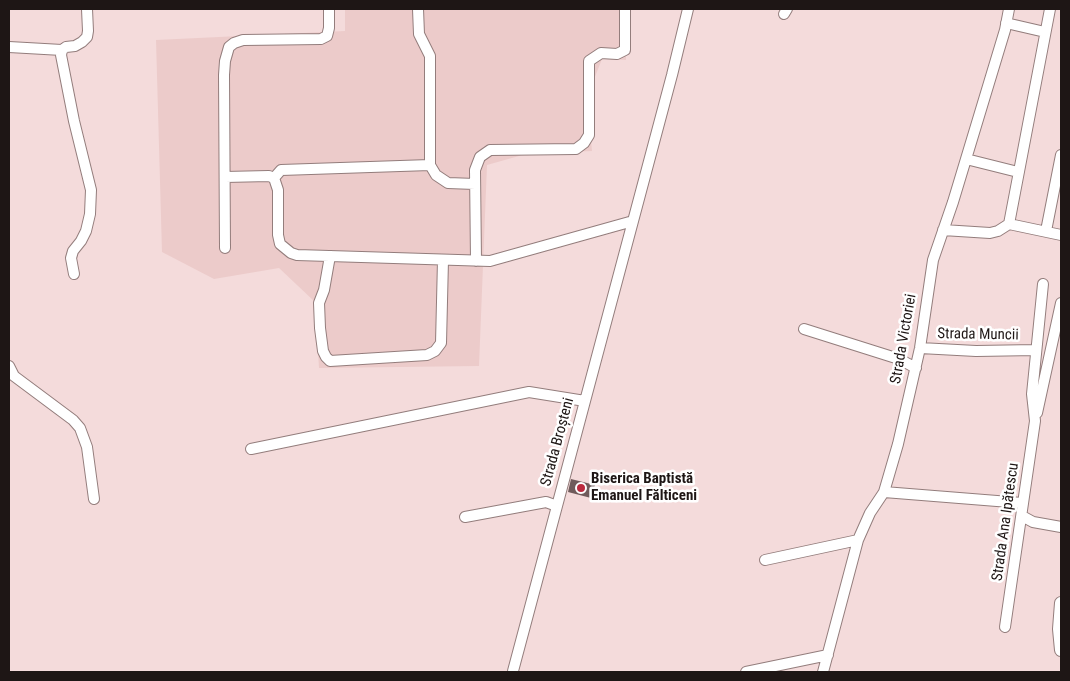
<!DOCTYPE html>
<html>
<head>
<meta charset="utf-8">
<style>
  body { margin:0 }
  #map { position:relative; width:1070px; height:681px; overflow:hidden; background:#f4dbdb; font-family:"Roboto Condensed",sans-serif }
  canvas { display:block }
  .frame { position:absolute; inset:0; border:10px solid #1e1615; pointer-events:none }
</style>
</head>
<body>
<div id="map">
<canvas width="1070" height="681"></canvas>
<div class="frame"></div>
</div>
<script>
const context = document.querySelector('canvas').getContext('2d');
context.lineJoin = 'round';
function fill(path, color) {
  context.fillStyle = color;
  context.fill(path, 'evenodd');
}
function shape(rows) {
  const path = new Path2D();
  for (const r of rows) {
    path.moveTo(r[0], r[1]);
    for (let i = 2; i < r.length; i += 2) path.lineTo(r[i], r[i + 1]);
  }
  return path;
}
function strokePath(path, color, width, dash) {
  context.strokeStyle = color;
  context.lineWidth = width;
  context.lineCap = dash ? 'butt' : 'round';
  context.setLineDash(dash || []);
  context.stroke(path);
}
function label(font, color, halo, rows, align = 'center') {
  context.font = font + ' "Roboto Condensed",sans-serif';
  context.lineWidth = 5;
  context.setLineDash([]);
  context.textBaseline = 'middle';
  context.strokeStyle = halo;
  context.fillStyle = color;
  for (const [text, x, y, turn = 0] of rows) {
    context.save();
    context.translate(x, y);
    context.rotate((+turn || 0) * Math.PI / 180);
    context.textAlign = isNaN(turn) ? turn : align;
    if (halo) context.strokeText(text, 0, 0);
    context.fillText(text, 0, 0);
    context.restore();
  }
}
const built = shape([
  [345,9,626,9,626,60,602,59,587,97,592,151,526,154,487,165,479,366,319,368,315,302,279,268,214,279,162,252,156,40,345,31]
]);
const building = shape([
  [571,479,595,485,591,498,568,492]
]);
const minor = shape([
  [418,9,419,34,430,56,430,165,436,175,448,183,475,184],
  [784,14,787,9],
  [1006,23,1045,32],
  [9,47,62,50],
  [966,159,1018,172],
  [225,177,269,176,274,178,278,190,278,235,280,244,291,253,297,255,490,261,633,221],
  [274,178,281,170,430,165],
  [1009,224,1050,9],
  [943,230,990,233,998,231,1009,224,1061,235],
  [1046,231,1061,155],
  [225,248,224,75,225,61,229,47,234,43,243,40,321,39,327,36,329,28,329,9],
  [330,256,324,290,319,303,320,328,323,351,326,357,330,361,427,355,435,351,441,343,443,260],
  [476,261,475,170,480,157,490,150,576,149,584,143,589,135,589,61,601,53,617,54,625,50,625,9],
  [74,274,71,258,73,251,81,241,86,231,90,214,91,190,74,121,61,55,62,50,66,47,75,46,82,42,87,37,88,31,87,9],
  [804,329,899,359,916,368],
  [920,348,976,351,1036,350],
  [9,366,14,376,73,420,80,428,87,447,94,499],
  [1037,413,1061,303],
  [251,449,529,392,585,401],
  [884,492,1022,503],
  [1022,516,1033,522,1061,527],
  [465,517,546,502,557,506],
  [765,560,858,540],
  [1005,627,1035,421,1032,394,1043,284],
  [513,671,672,75,688,9],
  [746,672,828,655],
  [823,672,858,540,870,513,884,492,898,444,920,348,933,260,953,202,1005,30,1009,9]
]);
const major = shape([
  [1061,603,1059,629,1061,650]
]);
const markers = [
  [581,488,5,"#bc2b3f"]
];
const streetNames = [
  ["Strada Muncii",978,335,1],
  ["Strada Victoriei",904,339,-80],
  ["Strada Broșteni",558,442,-75],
  ["Strada Ana Ipătescu",1006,522,-82]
];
const poiNames = [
  ["Biserica Baptistă",591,479],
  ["Emanuel Fălticeni",591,496]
];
fill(built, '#eccbca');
fill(building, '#705b5b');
strokePath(minor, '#937d7c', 12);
strokePath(major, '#937d7c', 14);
strokePath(minor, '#fff', 10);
strokePath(major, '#fff', 12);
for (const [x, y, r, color] of markers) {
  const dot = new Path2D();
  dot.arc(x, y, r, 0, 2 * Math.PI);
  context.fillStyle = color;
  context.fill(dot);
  strokePath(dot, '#fff', 2);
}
label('15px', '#1e1615', '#fff', streetNames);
label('bold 15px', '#1e1615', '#fff', poiNames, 'left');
</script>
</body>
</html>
